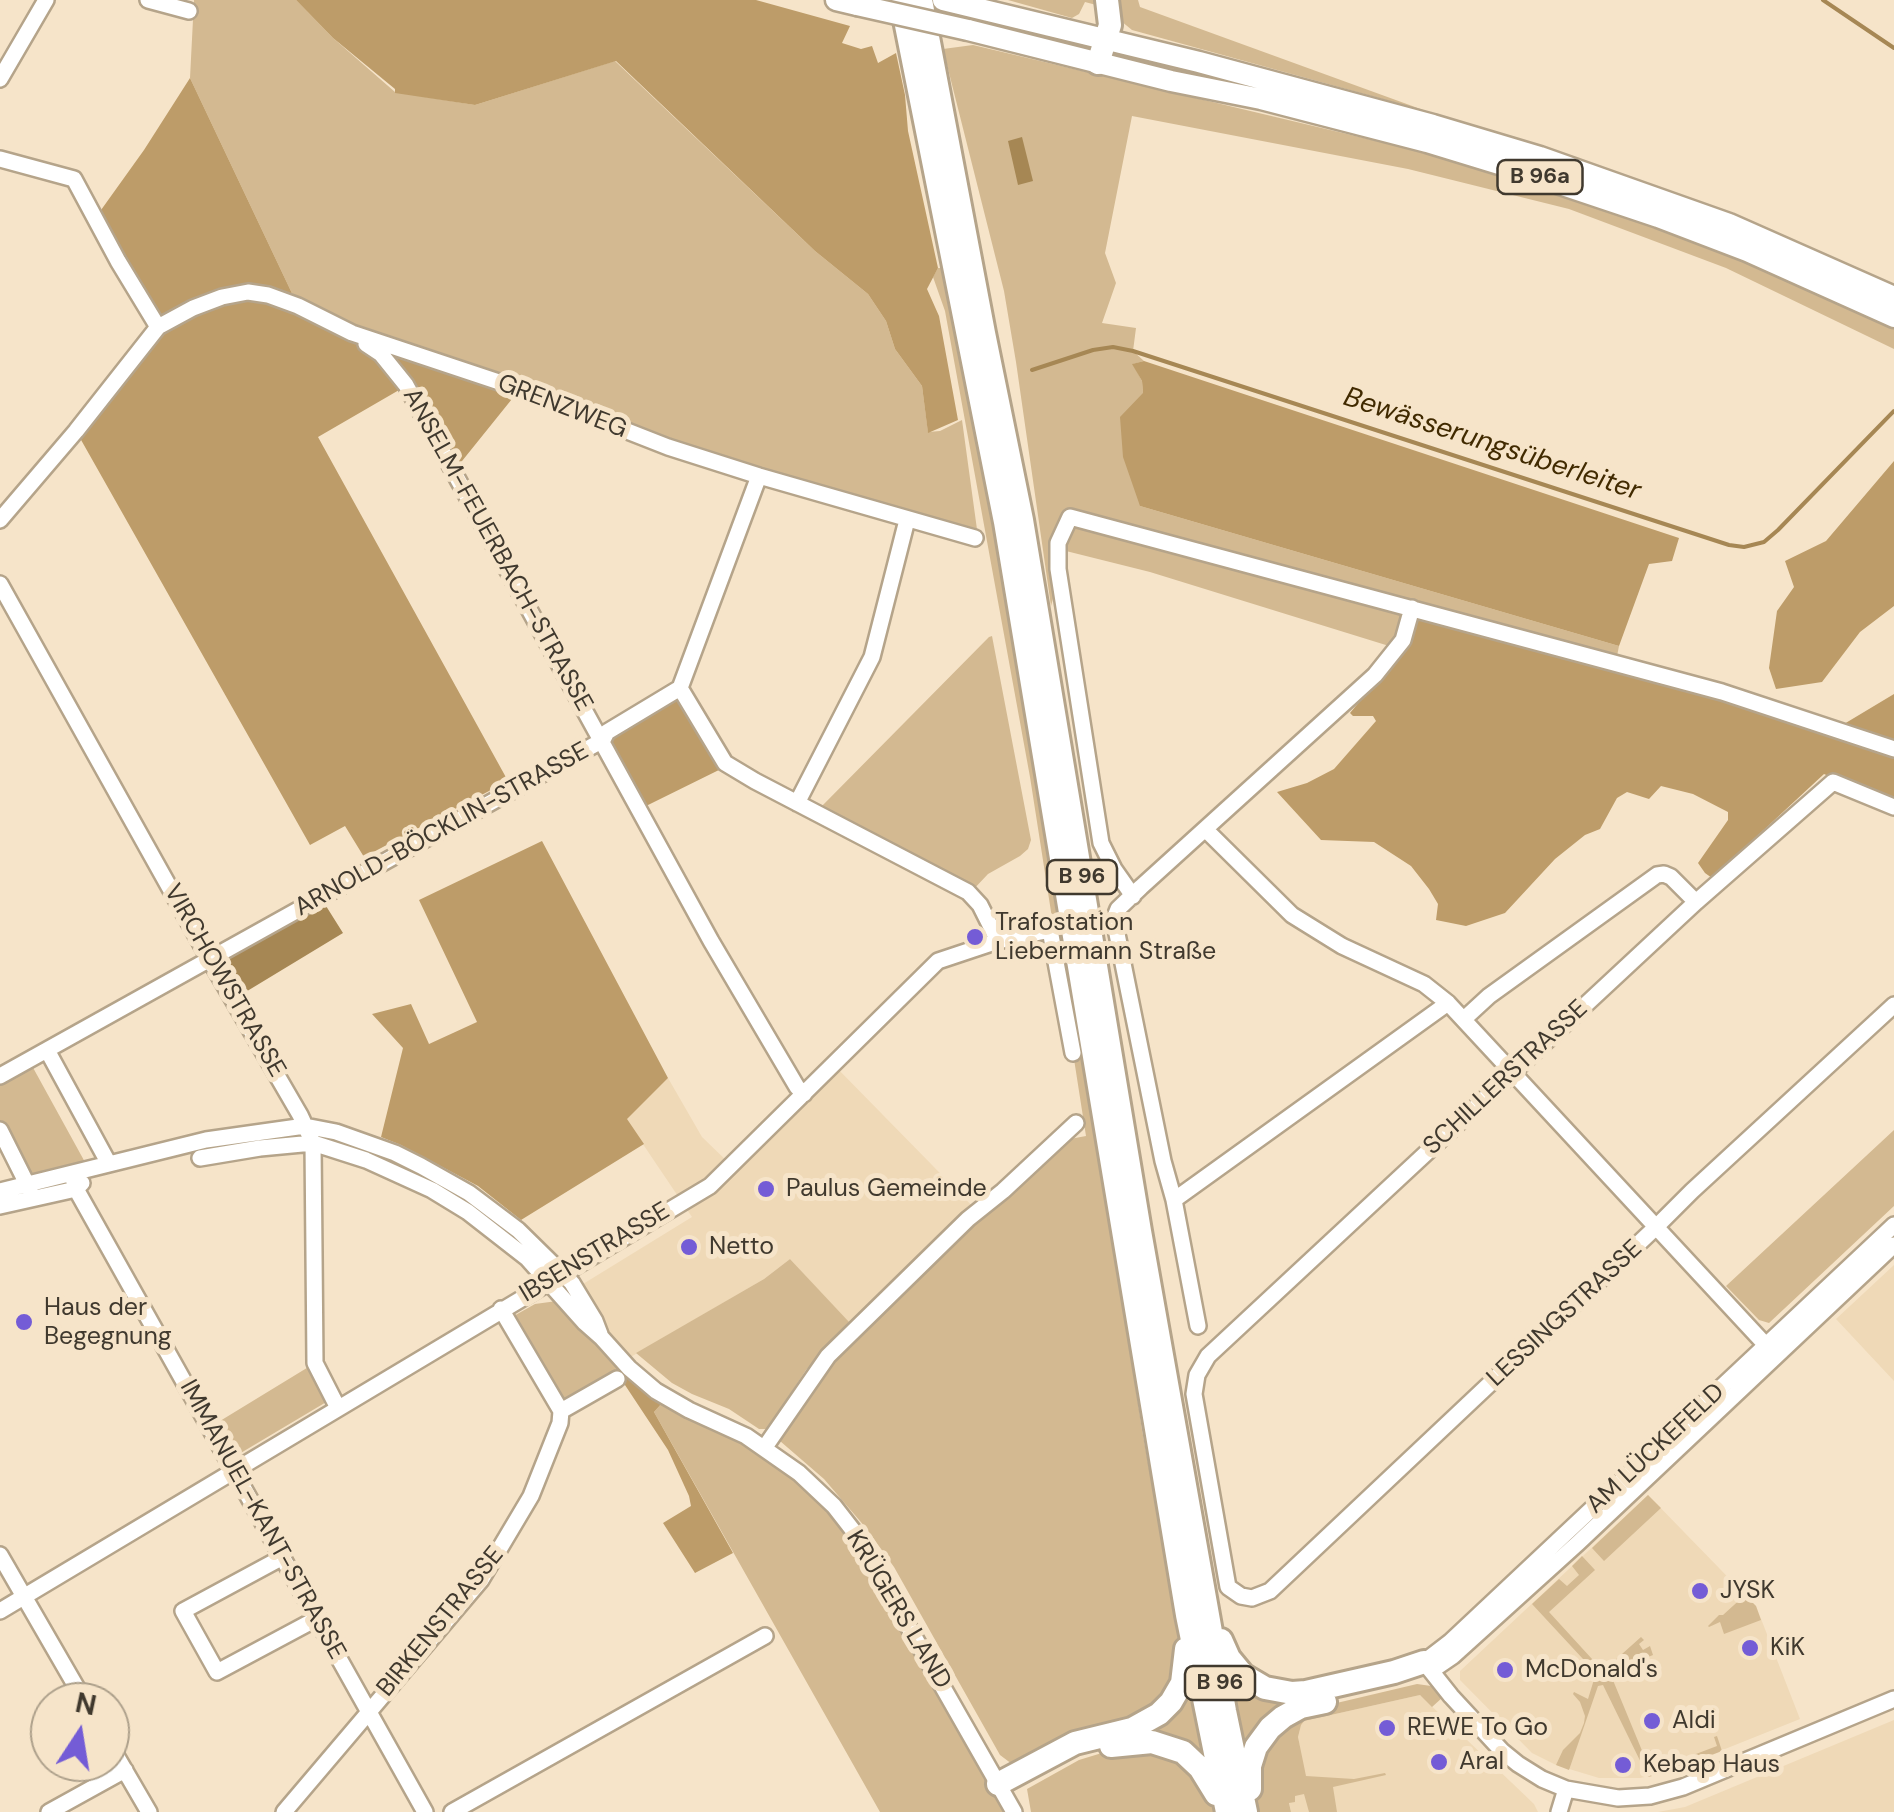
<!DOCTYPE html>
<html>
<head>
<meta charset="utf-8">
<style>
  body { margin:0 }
  #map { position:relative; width:1894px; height:1812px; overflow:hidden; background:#f6e4c9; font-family:"DM Sans",sans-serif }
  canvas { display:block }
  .north { position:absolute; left:30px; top:1682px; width:100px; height:100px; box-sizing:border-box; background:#f6e4c9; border:2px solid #ada08b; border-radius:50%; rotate:12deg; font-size:28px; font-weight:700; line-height:40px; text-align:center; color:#40392e }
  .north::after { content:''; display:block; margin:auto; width:35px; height:45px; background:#745cd6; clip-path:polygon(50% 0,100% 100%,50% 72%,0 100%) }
</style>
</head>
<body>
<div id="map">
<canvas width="1894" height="1812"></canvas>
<div class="north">N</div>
</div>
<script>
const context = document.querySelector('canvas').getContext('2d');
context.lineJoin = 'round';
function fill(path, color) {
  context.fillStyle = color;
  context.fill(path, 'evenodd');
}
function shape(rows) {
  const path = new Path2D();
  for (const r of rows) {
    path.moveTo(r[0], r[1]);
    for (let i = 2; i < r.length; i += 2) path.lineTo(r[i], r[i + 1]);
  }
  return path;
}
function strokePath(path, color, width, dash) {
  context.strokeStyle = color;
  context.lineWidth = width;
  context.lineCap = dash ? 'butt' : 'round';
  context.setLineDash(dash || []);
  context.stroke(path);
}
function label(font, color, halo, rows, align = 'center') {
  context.font = font + ' "DM Sans",sans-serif';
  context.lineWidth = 10;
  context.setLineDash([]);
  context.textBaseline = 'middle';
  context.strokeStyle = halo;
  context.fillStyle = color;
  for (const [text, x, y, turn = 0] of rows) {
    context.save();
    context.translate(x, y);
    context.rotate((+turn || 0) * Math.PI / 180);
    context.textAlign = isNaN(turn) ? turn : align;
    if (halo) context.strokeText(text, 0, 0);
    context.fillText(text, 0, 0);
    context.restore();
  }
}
const built = shape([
  [833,1064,982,1216,859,1334,790,1259,764,1279,617,1365,557,1300,692,1217,626,1119,668,1078,702,1137,733,1167],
  [1894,1265,1894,1381,1836,1319],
  [1648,1495,1756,1606,1800,1719,1665,1773,1640,1778,1599,1778,1556,1765,1532,1753,1460,1680,1460,1671],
  [1420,1695,1534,1804,1538,1812,1291,1812,1289,1802,1295,1796,1303,1770,1298,1737,1301,1724,1304,1721],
  [1894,1720,1894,1812,1658,1812,1685,1807]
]);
const green = shape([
  [194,0,296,0,333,38,395,92,475,105,615,61,815,251,868,294,886,321,895,349,922,386,928,432,940,431,962,420,979,544,975,538,759,476,298,306,190,78],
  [1008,0,1138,0,1140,7,1426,111,1132,30,1121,21,1115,10,1085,2,1079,14,1072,18],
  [973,45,1452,159,1573,197,1693,240,1851,306,1894,329,1894,349,1726,268,1569,209,1408,169,1132,116,1105,253,1116,283,1102,323,1136,328,1133,351,1144,361,1133,364,1142,381,1143,393,1140,506,1619,646,1615,666,1402,650,1150,572,1066,551,1051,606,1016,362,1004,291,943,49],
  [938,268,943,268,985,474,1119,1275,1142,1430,1182,1648,1181,1667,1159,1708,1012,1764,1000,1755,894,1567,866,1528,824,1479,780,1441,782,1434,832,1360,982,1216,1070,1139,1086,1136,1030,777,945,311,933,277],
  [992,636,1031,840,1028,849,1020,856,988,874,971,892,821,807,989,637],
  [31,1064,86,1164,29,1179,0,1121,0,1080],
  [1894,1130,1894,1206,1769,1323,1759,1320,1726,1286],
  [790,1259,849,1322,806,1370,767,1429,759,1429,729,1409,692,1394,672,1383,636,1353,764,1279],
  [557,1301,623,1371,566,1405,559,1404,512,1317,535,1304],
  [315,1363,333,1398,239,1454,220,1421],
  [663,1402,742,1441,773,1460,821,1501,856,1544,1008,1812,880,1812,654,1412],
  [1648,1495,1661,1508,1604,1561,1592,1548],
  [1582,1556,1595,1570,1549,1612,1603,1671,1641,1637,1644,1640,1639,1644,1643,1650,1650,1646,1653,1655,1610,1673,1643,1753,1651,1750,1659,1768,1717,1746,1714,1737,1717,1736,1722,1751,1665,1773,1648,1777,1603,1685,1598,1686,1569,1770,1556,1765,1563,1750,1580,1733,1584,1723,1585,1716,1580,1702,1573,1694,1574,1692,1588,1699,1596,1673,1532,1604,1559,1579,1567,1586,1579,1575,1572,1566],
  [1745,1595,1756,1606,1761,1620,1724,1634,1720,1622,1709,1627,1708,1626,1719,1615,1723,1615],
  [1225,1662,1315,1697,1246,1763],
  [1188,1675,1209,1769,1148,1736,1132,1733],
  [1417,1684,1431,1686,1443,1697,1432,1707,1420,1695,1304,1721,1301,1725,1298,1737,1306,1776,1354,1779,1385,1773,1386,1775,1333,1787,1337,1812,1309,1812,1304,1794,1295,1796,1295,1802,1289,1803,1291,1812,1259,1812,1253,1779,1261,1747,1307,1710],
  [1115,1749,1172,1753,1211,1798,1214,1812,1031,1812,1027,1789,1079,1760]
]);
const forest = shape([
  [296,0,756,0,850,26,842,43,861,49,872,46,878,63,896,53,905,95,908,131,938,268,927,289,939,316,958,420,928,433,922,386,895,349,886,321,868,294,815,251,616,61,475,105,395,93,395,89,333,38],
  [190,78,298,306,520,389,454,471,406,386,318,437,508,781,364,857,345,826,310,845,76,431,158,327,96,217,144,150],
  [1144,361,1679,538,1672,561,1649,564,1619,646,1140,506,1123,457,1120,417,1143,393,1142,381,1132,364],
  [1894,461,1894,606,1860,632,1822,682,1776,689,1769,668,1777,611,1794,587,1785,561,1826,541],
  [1412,610,1723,699,1829,733,1894,694,1894,805,1824,774,1712,878,1705,873,1698,863,1728,820,1728,812,1693,794,1661,786,1649,799,1627,792,1617,798,1600,829,1585,835,1555,859,1505,913,1466,926,1436,920,1438,904,1429,889,1411,866,1374,842,1321,840,1277,792,1307,783,1334,769,1376,721,1373,716,1353,716,1350,713,1402,650],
  [682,694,725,767,646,806,609,740],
  [542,841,668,1078,627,1119,644,1144,521,1220,478,1186,401,1145,381,1137,403,1048,372,1014,411,1004,429,1044,477,1022,419,900],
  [628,1376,663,1402,654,1412,733,1553,695,1573,663,1523,691,1506,689,1496,668,1450,623,1382]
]);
const water = shape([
  [1022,137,1033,181,1018,185,1008,141],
  [321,898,343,933,239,996,216,957]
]);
const stream = shape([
  [1823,0,1894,48],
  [1032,370,1093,350,1113,347,1133,351,1729,545,1744,547,1764,542,1778,530,1894,411]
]);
const minor = shape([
  [148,0,189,11],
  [0,79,46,0],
  [0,159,74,179,118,261,158,327],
  [366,344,381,354,406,385,711,941,797,1087,804,1094],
  [0,520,76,431,158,327,193,308,222,297,248,292,268,295,298,306,352,333,520,389,668,447,759,476,975,538],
  [0,584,210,960,300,1115,313,1143,315,1363,338,1408],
  [680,688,725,763,755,781,968,892,980,905,998,941],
  [797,803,872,657,907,520],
  [1894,807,1833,782,1696,902,1208,1356,1197,1375,1194,1394,1228,1587,1241,1596,1252,1598,1270,1591,1655,1228,1692,1191,1894,1005],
  [1206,830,1292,915,1342,946,1424,984,1448,1003,1775,1355],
  [1133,896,1114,869,1101,843,1058,569,1058,543,1070,517,1722,692,1894,749],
  [1464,1019,1489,996,1657,875,1664,874,1671,877,1696,902],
  [47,1050,109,1164],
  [0,1076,603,740,607,732,680,688,759,476],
  [0,1130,30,1190],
  [200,1158,260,1148,313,1143,366,1160,432,1190,468,1212,527,1258,585,1323,602,1338,629,1368,656,1391,689,1410,746,1436,799,1473,834,1506,855,1533,1014,1812],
  [72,1174,76,1189,425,1812],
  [0,1191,206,1140,305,1126,336,1132,395,1153,421,1166,469,1193,518,1230,572,1283,595,1321,600,1334],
  [1174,1200,1448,1003],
  [0,1206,76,1189,82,1183],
  [1894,1225,1450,1642,1424,1662,1451,1696,1502,1751,1518,1764,1542,1779,1566,1789,1618,1798,1650,1796,1683,1787,1894,1699],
  [1198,1326,1174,1200,1163,1161,1114,919,1118,909,1141,887,1375,675,1403,640,1412,608],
  [561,1411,617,1379],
  [765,1447,828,1356,968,1219,1003,1191,1076,1123],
  [0,1555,85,1702],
  [283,1557,183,1611,217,1672,318,1618],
  [0,1611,710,1186,938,961,998,941,1050,930,1073,1053],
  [1431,1671,1453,1656,1578,1543,1894,1245],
  [110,1745,149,1812],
  [49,1812,125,1770],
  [284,1812,481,1580,531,1496,560,1423,561,1411,501,1309],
  [452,1812,765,1636],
  [1559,1812,1566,1789]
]);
const major = shape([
  [836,0,857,5],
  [943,0,1199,62,1433,125,1540,157,1729,224,1894,297],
  [968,30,1171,81,1261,99,1427,142,1512,168,1658,217,1747,251,1894,317]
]);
const highway = shape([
  [901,0,1005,522,1187,1615,1227,1812],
  [921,0,984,333,1022,520,1140,1231,1225,1711,1246,1812],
  [1098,63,1110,25,1107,0],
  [1221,1640,1229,1658,1243,1675,1265,1688,1292,1693,1306,1692,1394,1672,1424,1662],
  [1111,1746,1152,1742,1183,1752,1200,1768,1216,1794],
  [998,1784,1075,1743,1132,1729,1159,1714,1171,1702,1182,1683,1186,1649],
  [1250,1789,1250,1766,1256,1747,1270,1728,1283,1717,1301,1707,1325,1702]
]);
const majorBridge = shape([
  [857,5,968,30]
]);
const markers = [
  [975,937,10,"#745cd6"],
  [766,1189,10,"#745cd6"],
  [689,1247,10,"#745cd6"],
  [24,1322,10,"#745cd6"],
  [1700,1591,10,"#745cd6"],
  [1750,1648,10,"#745cd6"],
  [1505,1670,10,"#745cd6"],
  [1652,1721,10,"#745cd6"],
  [1387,1728,10,"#745cd6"],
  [1439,1762,10,"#745cd6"],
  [1623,1765,10,"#745cd6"]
];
const shields = [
  [1540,177,85],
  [1082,877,70],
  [1220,1683,70]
];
const shieldNames = [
  ["B 96a",1540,177],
  ["B 96",1082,877],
  ["B 96",1220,1683]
];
const streetNames = [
  ["GRENZWEG",562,407,21],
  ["ANSELM-FEUERBACH-STRASSE",497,550,61],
  ["ARNOLD-BÖCKLIN-STRASSE",442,830,-29],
  ["VIRCHOWSTRASSE",224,981,60],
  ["SCHILLERSTRASSE",1506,1078,-43],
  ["IBSENSTRASSE",595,1253,-31],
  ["LESSINGSTRASSE",1565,1314,-43],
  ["AM LÜCKEFELD",1656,1449,-43],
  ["IMMANUEL-KANT-STRASSE",262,1520,61],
  ["KRÜGERS LAND",898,1610,59],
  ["BIRKENSTRASSE",441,1622,-51]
];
const poiNames = [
  ["Trafostation",995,923],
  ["Liebermann Straße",995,952],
  ["Paulus Gemeinde",786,1189],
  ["Netto",709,1247],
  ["Haus der",44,1308],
  ["Begegnung",44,1337],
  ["JYSK",1720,1591],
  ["KiK",1770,1648],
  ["McDonald's",1525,1670],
  ["Aldi",1672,1721],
  ["REWE To Go",1407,1728],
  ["Aral",1459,1762],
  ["Kebap Haus",1643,1765]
];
const waterNames = [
  ["Bewässerungsüberleiter",1492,445,18]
];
fill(built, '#efd9b7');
fill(green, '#d3b991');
fill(forest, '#bd9c69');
fill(water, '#a68754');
strokePath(stream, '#a68754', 4);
strokePath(minor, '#b5a48a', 20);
strokePath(major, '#b5a48a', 25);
strokePath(highway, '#b5a48a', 28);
strokePath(minor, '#fff', 15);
strokePath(major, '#fff', 20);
strokePath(highway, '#fff', 22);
strokePath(majorBridge, '#b5a48a', 25, []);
strokePath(majorBridge, '#fff', 20);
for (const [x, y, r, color] of markers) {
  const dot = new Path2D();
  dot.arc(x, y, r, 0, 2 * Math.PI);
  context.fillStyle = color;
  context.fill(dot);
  strokePath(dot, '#f6e4c9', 4);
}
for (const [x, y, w] of shields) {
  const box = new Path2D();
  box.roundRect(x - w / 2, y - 17, w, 34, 8);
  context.fillStyle = '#f6e4c9';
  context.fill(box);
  strokePath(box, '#40392e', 2.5);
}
label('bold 22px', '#40392e', null, shieldNames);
label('25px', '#40392e', '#f6e4c9', streetNames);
label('25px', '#40392e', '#f6e4c9', poiNames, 'left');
label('italic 28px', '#412a00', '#f6e4c9', waterNames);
</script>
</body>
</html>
